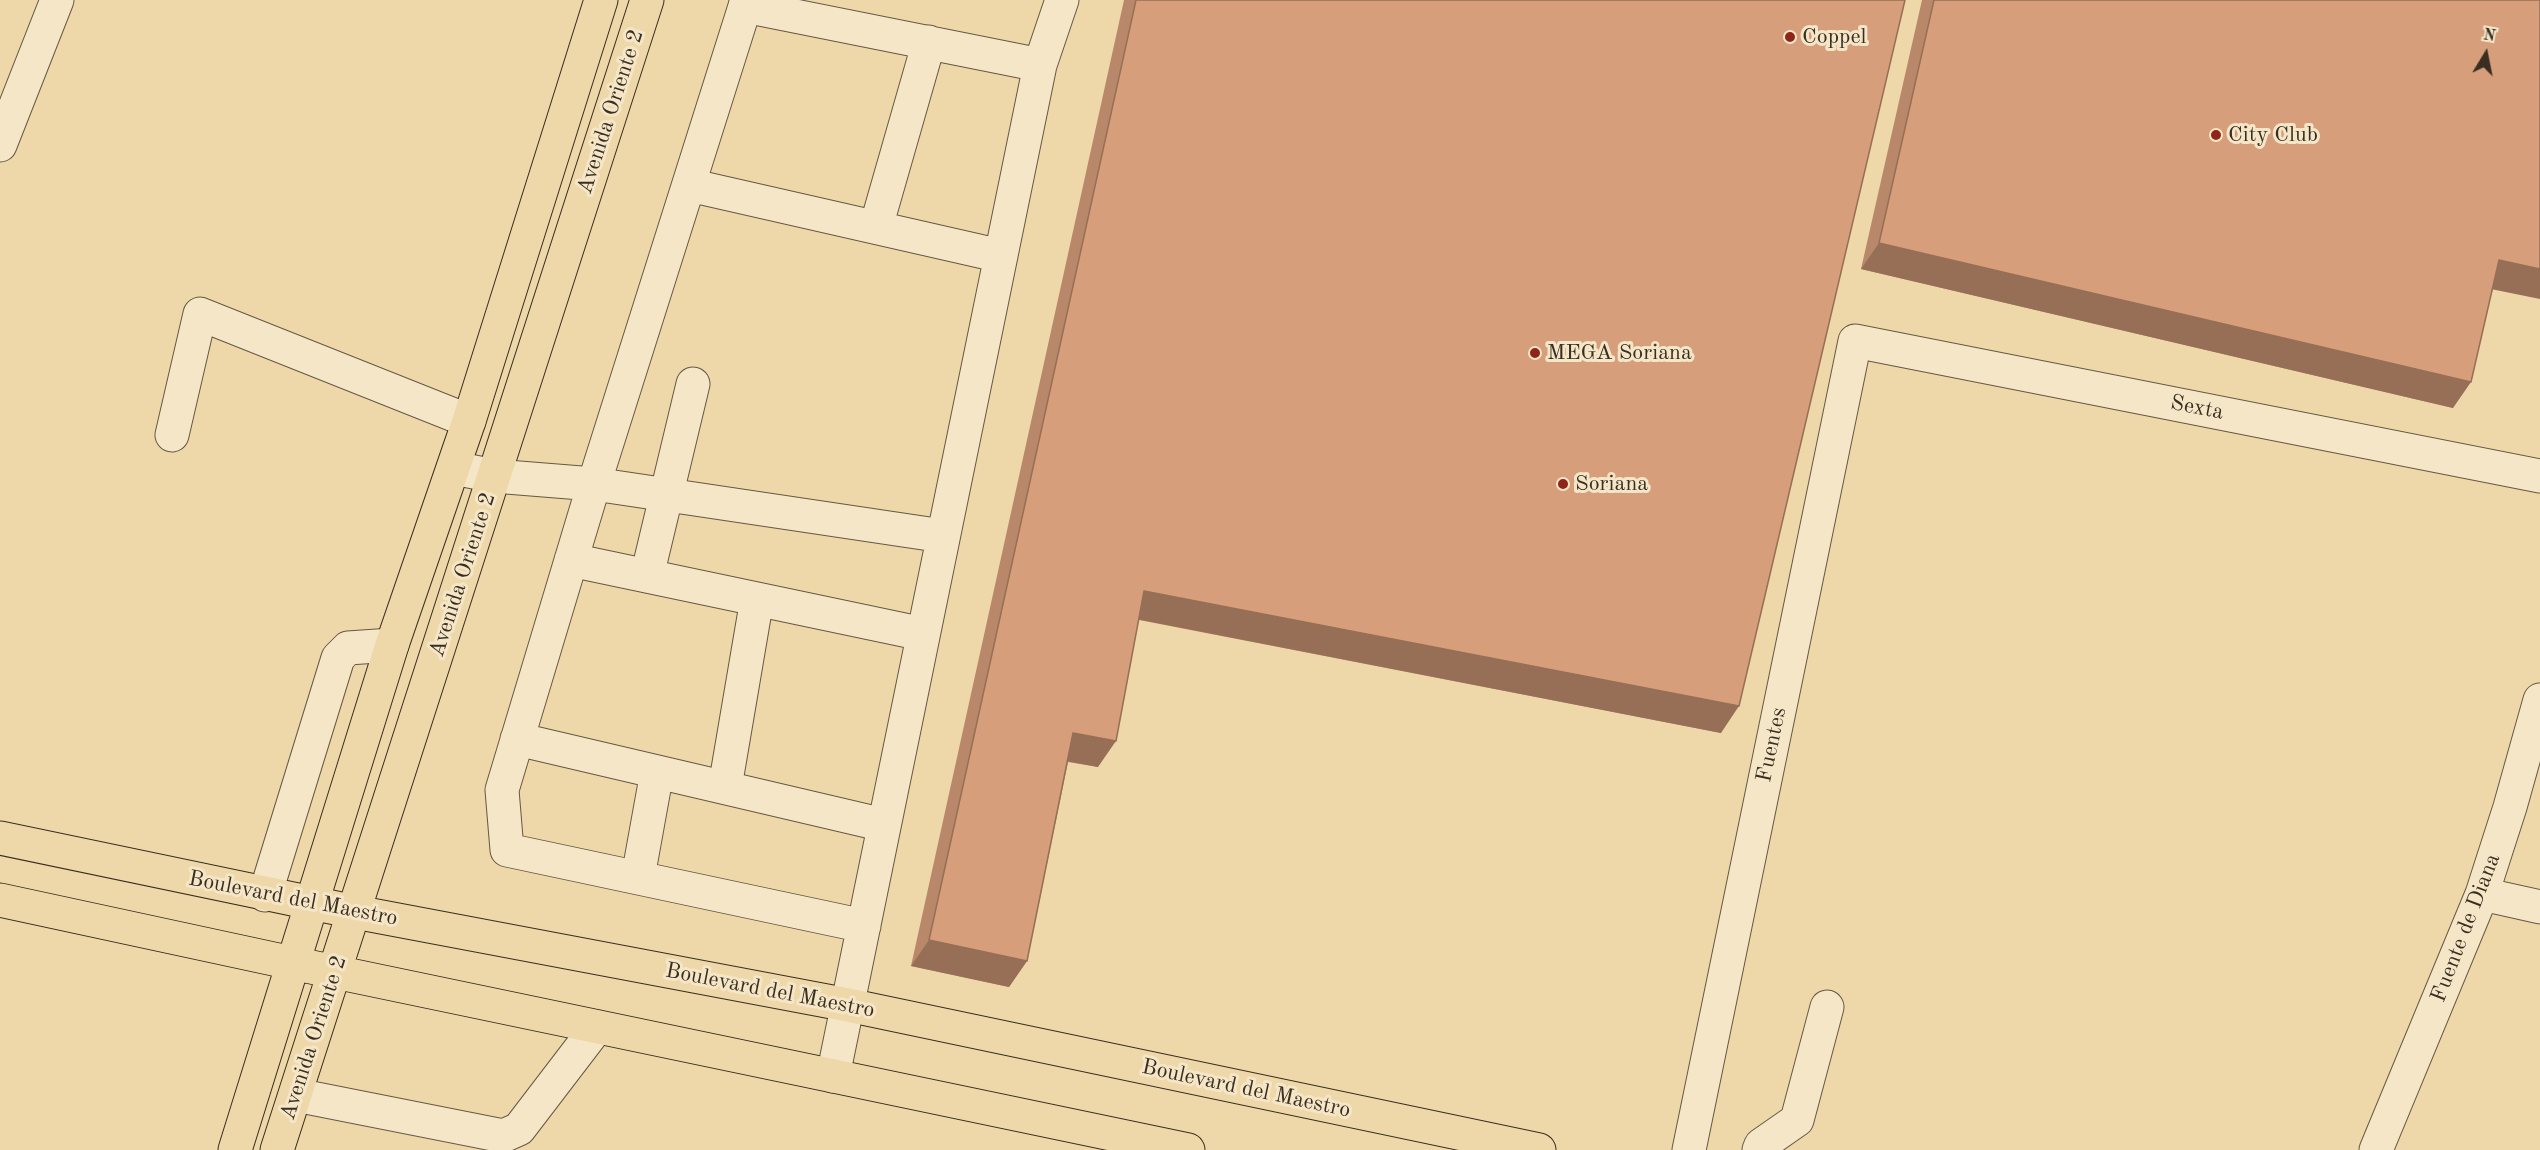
<!DOCTYPE html>
<html>
<head>
<meta charset="utf-8">
<style>
  body { margin:0 }
  #map { position:relative; width:2540px; height:1150px; overflow:hidden; background:#eed8a9; font-family:"Old Standard TT",serif }
  canvas { display:block }
  .north { position:absolute; left:2456px; top:24px; width:60px; height:60px; -webkit-text-stroke:4px #f4e6c7; paint-order:stroke; rotate:10deg; font-size:16px; font-weight:700; line-height:24px; text-align:center; color:#392e21 }
  .north::after { content:''; display:block; margin:auto; width:21px; height:27px; background:#392e21; clip-path:polygon(50% 0,100% 100%,50% 72%,0 100%) }
</style>
</head>
<body>
<div id="map">
<canvas width="2540" height="1150"></canvas>
<div class="north">N</div>
</div>
<script>
const context = document.querySelector('canvas').getContext('2d');
context.lineJoin = 'round';
function shape(rows) {
  const path = new Path2D();
  for (const r of rows) {
    path.moveTo(r[0], r[1]);
    for (let i = 2; i < r.length; i += 2) path.lineTo(r[i], r[i + 1]);
  }
  return path;
}
function strokePath(path, color, width, dash) {
  context.strokeStyle = color;
  context.lineWidth = width;
  context.lineCap = dash ? 'butt' : 'round';
  context.setLineDash(dash || []);
  context.stroke(path);
}
function fill(path, color) {
  context.fillStyle = color;
  context.fill(path, 'evenodd');
}
function label(font, color, halo, rows, align = 'center') {
  context.font = font + ' "Old Standard TT",serif';
  context.lineWidth = 6;
  context.setLineDash([]);
  context.textBaseline = 'middle';
  context.strokeStyle = halo;
  context.fillStyle = color;
  for (const [text, x, y, turn = 0] of rows) {
    context.save();
    context.translate(x, y);
    context.rotate((+turn || 0) * Math.PI / 180);
    context.textAlign = isNaN(turn) ? turn : align;
    if (halo) context.strokeText(text, 0, 0);
    context.fillText(text, 0, 0);
    context.restore();
  }
}
const minor = shape([
  [747,0,594,484,502,790,507,850,864,926],
  [745,6,1040,65],
  [0,145,57,0],
  [689,185,1001,256],
  [876,227,929,42],
  [172,435,200,314,469,421],
  [454,468,494,476,594,484,943,536],
  [571,560,923,634],
  [647,576,693,384],
  [517,739,884,825],
  [725,787,757,599],
  [638,877,657,772],
  [2482,894,2540,907],
  [265,895,338,658,348,648,392,645],
  [833,1076,1040,65,1062,0],
  [296,1095,503,1136,519,1129,597,1027],
  [1689,1150,1855,341,2540,476],
  [1759,1150,1761,1145,1797,1120,1827,1007],
  [2376,1150,2482,894,2510,807,2540,700]
]);
const major = shape([
  [0,838,355,912,848,1005,1539,1150],
  [0,900,292,963,1188,1150],
  [235,1150,392,645,469,421,601,0],
  [277,1150,647,0]
]);
const wall = shape([
  [1124,0,1905,0,1721,733,1139,620,1098,767,1068,762,1027,961,1009,987,911,966],
  [1922,0,2540,0,2493,289,2453,408,1861,269]
]);
const shadedWall = shape([
  [1879,243,2471,382,2453,408,1861,269],
  [2499,260,2540,269,2540,299,2481,287],
  [1144,591,1739,706,1721,733,1126,617],
  [1073,733,1116,741,1098,767,1055,759],
  [929,940,1027,961,1009,987,911,966]
]);
const building = shape([
  [1136,0,1905,0,1739,706,1144,591,1116,741,1073,733,1027,961,929,940,1136,0],
  [1934,0,2540,0,2540,269,2499,260,2471,382,1879,243,1934,0]
]);
const markers = [
  [1790,37,6,"#8f2418"],
  [2216,135,6,"#8f2418"],
  [1535,353,6,"#8f2418"],
  [1563,484,6,"#8f2418"]
];
const poiNames = [
  ["Coppel",1802,37],
  ["City Club",2228,135],
  ["MEGA Soriana",1547,353],
  ["Soriana",1575,484]
];
const streetNames = [
  ["Avenida Oriente 2",611,112,-72],
  ["Sexta",2197,408,11],
  ["Avenida Oriente 2",463,575,-72],
  ["Fuentes",1772,745,-78],
  ["Boulevard del Maestro",293,899,11],
  ["Fuente de Diana",2466,928,-69],
  ["Boulevard del Maestro",770,991,11],
  ["Avenida Oriente 2",314,1038,-72],
  ["Boulevard del Maestro",1246,1089,12]
];
strokePath(minor, '#665843', 35);
strokePath(major, '#392e21', 35);
strokePath(minor, '#f4e6c7', 33);
strokePath(major, '#eed8a9', 33);
fill(wall, '#b9886a');
fill(shadedWall, '#966f56');
fill(building, '#d79e7b');
strokePath(building, '#966f56', 1.5);
for (const [x, y, r, color] of markers) {
  const dot = new Path2D();
  dot.arc(x, y, r, 0, 2 * Math.PI);
  context.fillStyle = color;
  context.fill(dot);
  strokePath(dot, '#f4e6c7', 2);
}
label('22px', '#392e21', '#f4e6c7', poiNames, 'left');
label('22px', '#392e21', '#f4e6c7', streetNames);
</script>
</body>
</html>
